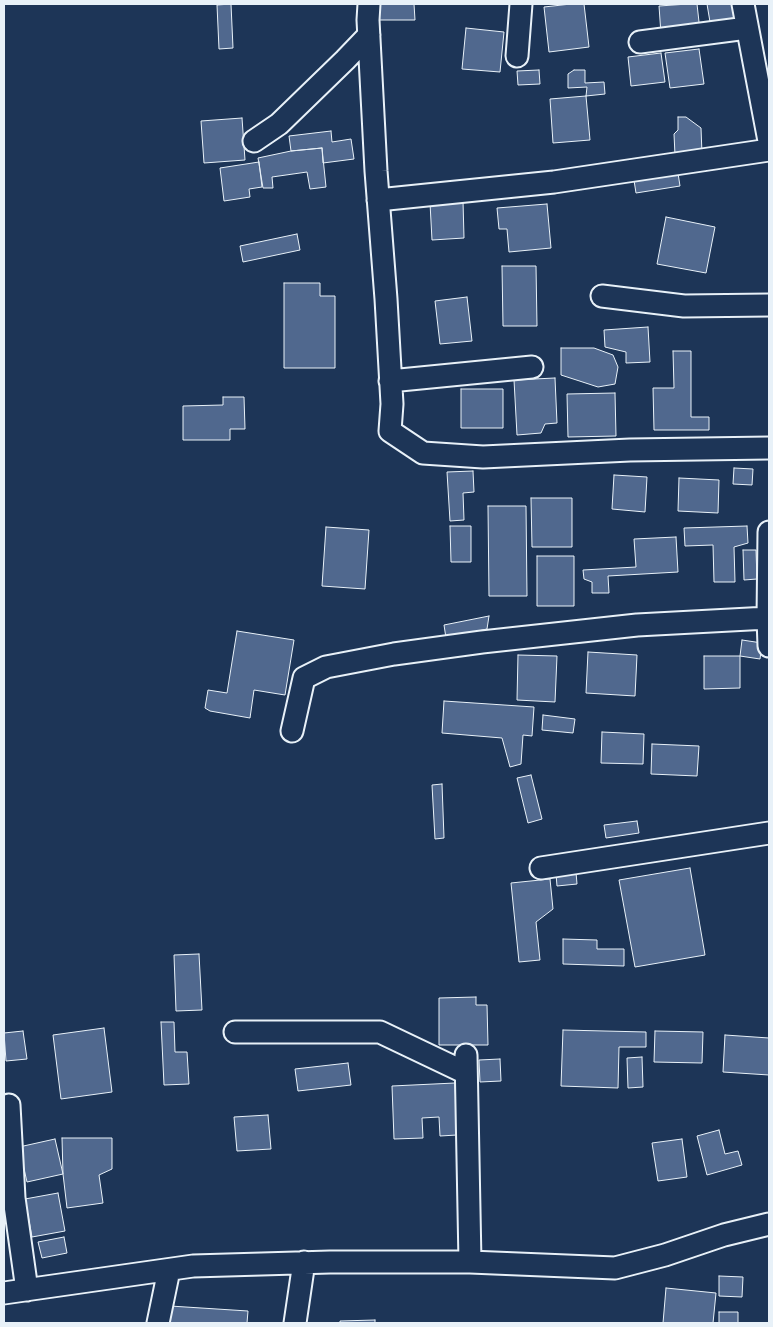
<!DOCTYPE html>
<html>
<head>
<meta charset="utf-8">
<style>
  body { margin:0 }
  #map { position:relative; width:773px; height:1327px; overflow:hidden; background:#1d3557; font-family:Kalam,sans-serif }
  canvas { display:block }
  .frame { position:absolute; inset:0; border:5px solid #e8f1f8; pointer-events:none }
</style>
</head>
<body>
<div id="map">
<canvas width="773" height="1327"></canvas>
<div class="frame"></div>
</div>
<script>
const context = document.querySelector('canvas').getContext('2d');
context.lineJoin = 'round';
function fill(path, color) {
  context.fillStyle = color;
  context.fill(path, 'evenodd');
}
function shape(rows) {
  const path = new Path2D();
  for (const r of rows) {
    path.moveTo(r[0], r[1]);
    for (let i = 2; i < r.length; i += 2) path.lineTo(r[i], r[i + 1]);
  }
  return path;
}
function strokePath(path, color, width, dash) {
  context.strokeStyle = color;
  context.lineWidth = width;
  context.lineCap = dash ? 'butt' : 'round';
  context.setLineDash(dash || []);
  context.stroke(path);
}
const building = shape([
  [231,4,233,48,219,49,217,5,231,4],
  [378,4,414,4,415,20,378,20,378,4],
  [571,4,584,4,589,47,549,52,544,7,571,4],
  [688,4,697,4,700,31,661,34,659,6,688,4],
  [707,4,733,4,735,18,710,22,707,4],
  [466,28,504,32,500,72,462,69,466,28],
  [699,49,704,84,670,88,665,53,699,49],
  [661,53,665,82,631,86,628,57,661,53],
  [539,70,540,84,518,85,517,71,539,70],
  [574,70,585,70,585,83,604,82,605,94,586,96,587,87,568,88,568,74,574,70],
  [586,96,590,140,553,143,550,99,586,96],
  [678,117,686,117,701,128,702,154,675,155,674,134,678,130,678,117],
  [242,118,245,160,204,163,201,121,242,118],
  [331,131,332,142,351,139,354,159,323,163,322,148,291,151,289,136,331,131],
  [322,148,326,187,310,189,307,172,272,177,273,188,263,188,258,158,291,151,322,148],
  [259,162,262,187,249,189,250,197,224,201,220,168,259,162],
  [677,167,680,186,636,193,633,174,677,167],
  [463,201,464,238,432,240,430,203,463,201],
  [547,204,551,248,509,252,507,229,499,229,497,208,547,204],
  [666,217,715,227,706,273,657,264,666,217],
  [297,234,300,250,243,262,240,246,297,234],
  [502,266,536,266,537,326,503,326,502,266],
  [284,283,320,283,320,296,335,296,335,368,284,368,284,283],
  [467,297,472,341,440,344,435,301,467,297],
  [648,327,650,362,626,363,626,352,605,347,604,330,648,327],
  [561,348,594,348,613,355,618,367,615,384,598,387,561,375,561,348],
  [673,351,691,351,691,417,709,417,709,430,654,430,653,388,674,388,673,351],
  [555,378,557,423,545,424,541,433,517,435,514,380,555,378],
  [461,389,503,389,503,428,461,428,461,389],
  [615,393,616,436,568,437,567,394,615,393],
  [223,397,244,397,245,429,230,429,230,440,183,440,183,406,223,405,223,397],
  [734,468,753,469,752,485,733,484,734,468],
  [473,471,474,492,463,493,464,520,450,521,447,472,473,471],
  [614,475,647,477,645,512,612,509,614,475],
  [679,478,719,480,718,513,678,511,679,478],
  [531,498,572,498,572,547,532,547,531,498],
  [488,506,526,506,527,596,489,596,488,506],
  [450,526,471,526,471,562,451,562,450,526],
  [747,526,748,543,734,547,735,582,714,582,713,545,685,546,684,528,747,526],
  [326,527,369,530,365,589,322,586,326,527],
  [676,537,678,572,608,576,609,593,592,593,592,582,584,579,583,570,636,567,634,539,676,537],
  [743,550,756,550,757,579,744,580,743,550],
  [537,556,574,556,574,606,537,606,537,556],
  [489,616,487,629,446,638,444,625,489,616],
  [237,631,294,640,285,695,254,690,250,718,210,711,205,708,208,690,227,693,237,631],
  [742,640,762,643,760,659,740,656,742,640],
  [588,652,637,655,635,696,586,693,588,652],
  [518,655,557,656,555,702,517,700,518,655],
  [704,656,740,656,740,688,704,689,704,656],
  [444,701,534,707,532,736,523,735,521,764,510,767,502,738,442,733,444,701],
  [543,715,575,719,573,733,542,730,543,715],
  [602,732,644,734,643,764,601,763,602,732],
  [652,744,699,746,697,776,651,774,652,744],
  [531,775,542,819,528,823,517,778,531,775],
  [442,784,444,838,435,839,432,785,442,784],
  [637,821,639,833,606,838,604,825,637,821],
  [690,868,705,955,635,967,619,880,690,868],
  [576,872,577,884,557,886,556,874,576,872],
  [550,879,553,909,536,922,540,960,519,962,511,883,550,879],
  [563,939,597,940,597,949,624,949,624,966,563,964,563,939],
  [199,954,202,1010,176,1011,174,955,199,954],
  [476,997,476,1005,487,1005,488,1045,439,1045,439,998,476,997],
  [161,1022,174,1022,175,1052,187,1052,189,1084,164,1085,161,1022],
  [104,1028,112,1092,61,1099,53,1035,104,1028],
  [563,1030,646,1032,646,1047,619,1047,618,1088,561,1086,563,1030],
  [23,1031,27,1059,6,1061,4,1033,23,1031],
  [655,1031,703,1032,702,1063,654,1062,655,1031],
  [725,1035,769,1038,769,1075,723,1072,725,1035],
  [642,1057,643,1087,628,1088,627,1058,642,1057],
  [500,1059,501,1081,480,1082,479,1060,500,1059],
  [348,1063,351,1085,298,1091,295,1069,348,1063],
  [455,1083,457,1135,440,1136,439,1117,422,1118,423,1138,394,1139,392,1086,455,1083],
  [268,1115,271,1149,237,1151,234,1117,268,1115],
  [719,1130,725,1154,738,1151,742,1165,707,1175,697,1136,719,1130],
  [62,1138,112,1138,112,1169,99,1175,103,1203,67,1208,63,1174,62,1138],
  [55,1139,63,1174,27,1182,19,1147,55,1139],
  [682,1139,687,1177,658,1181,652,1143,682,1139],
  [58,1193,65,1231,32,1237,25,1199,58,1193],
  [64,1237,67,1253,42,1258,38,1242,64,1237],
  [719,1276,743,1277,742,1297,719,1296,719,1276],
  [666,1288,716,1293,713,1323,663,1323,666,1288],
  [170,1306,248,1311,247,1323,169,1323,170,1306],
  [719,1312,738,1312,738,1323,719,1323,719,1312],
  [375,1320,375,1323,340,1323,340,1321,375,1320]
]);
const minor = shape([
  [369,4,368,20,376,171,386,299,392,404,390,431,423,453,483,457,630,450,769,448],
  [743,4,769,141],
  [640,42,747,28],
  [517,56,521,4],
  [254,141,279,124,345,60,369,35],
  [378,200,554,182,769,150],
  [602,296,684,306,769,305],
  [390,381,532,367],
  [769,532,768,618,769,646],
  [292,731,304,678,326,667,394,654,482,642,637,625,768,618],
  [541,868,769,833],
  [235,1032,380,1032,466,1073],
  [466,1055,470,1262],
  [9,1105,14,1198,27,1290],
  [4,1293,193,1266,330,1262,470,1262,615,1268,665,1255,724,1235,769,1224],
  [158,1323,169,1270],
  [295,1323,304,1262]
]);
fill(building, '#50688e');
strokePath(building, '#e8f1f8', 1);
strokePath(minor, '#e8f1f8', 25);
strokePath(minor, '#1d3557', 21);
</script>
</body>
</html>
